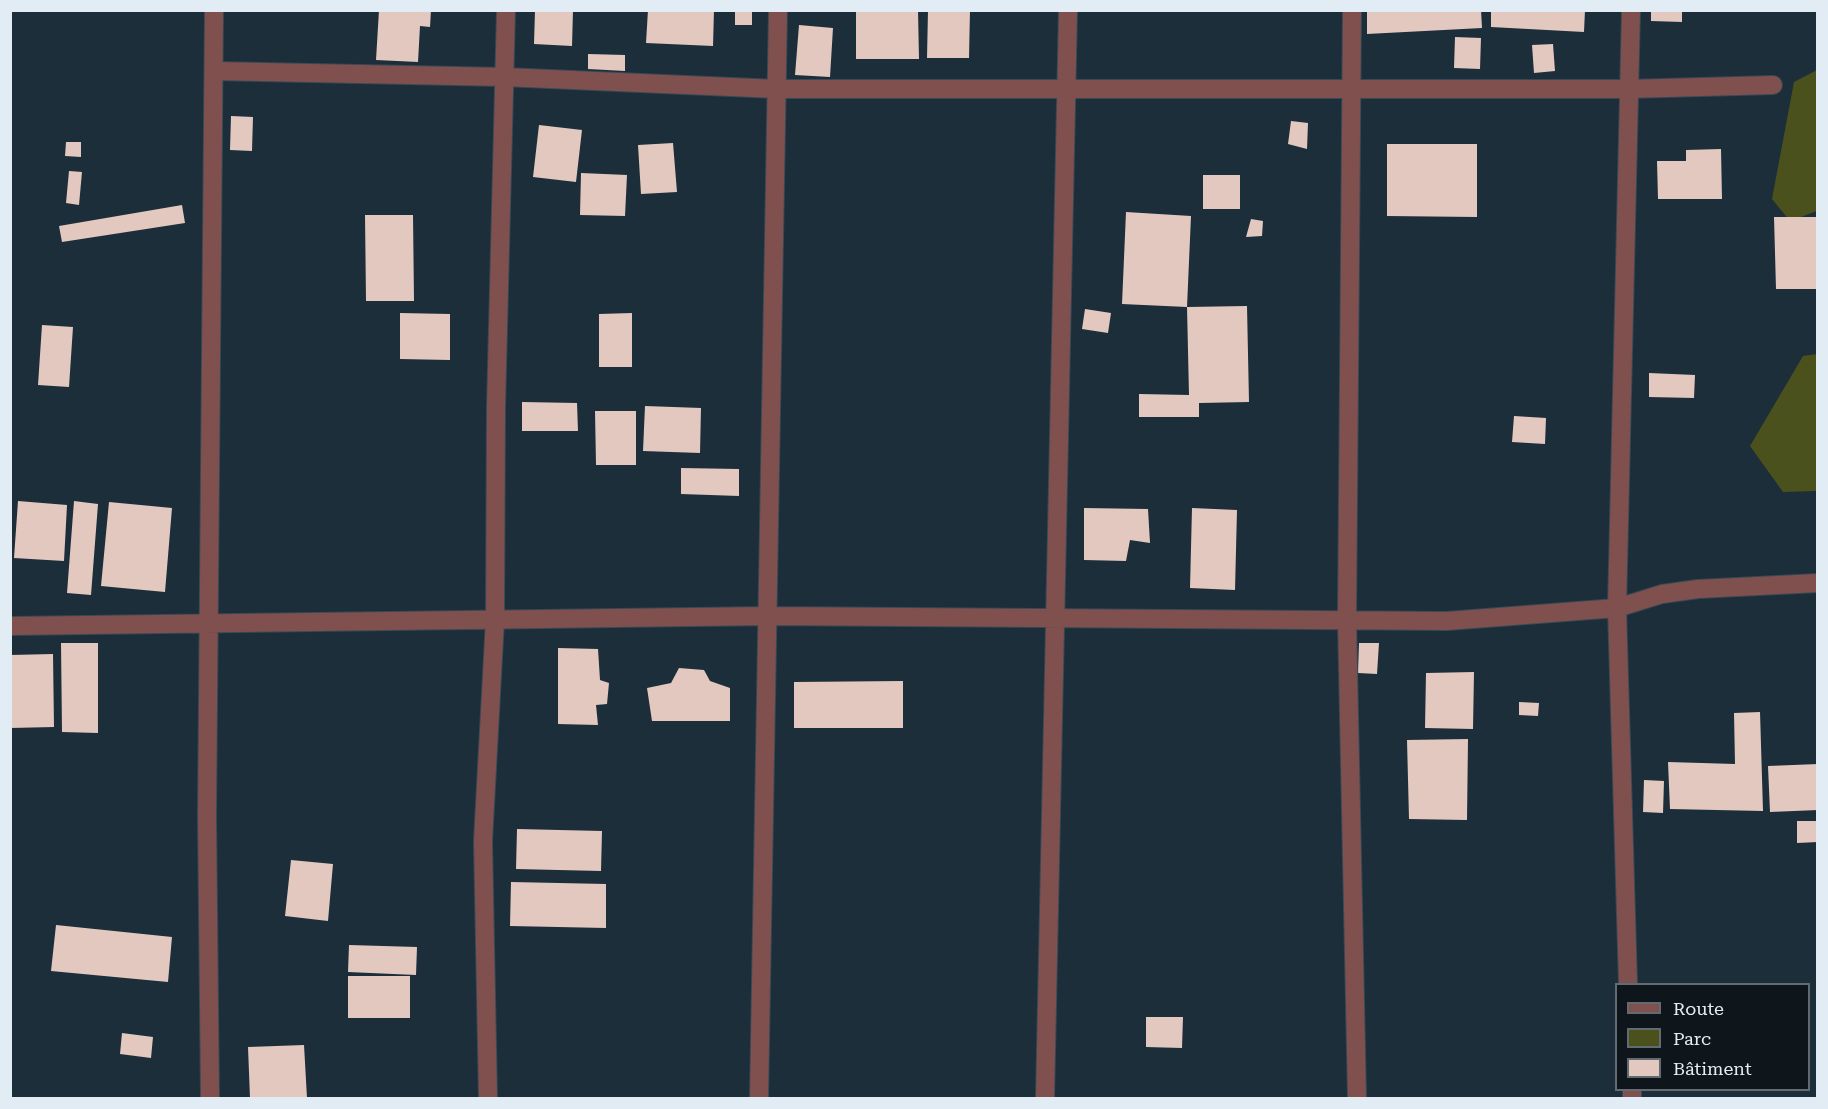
<!DOCTYPE html>
<html>
<head>
<meta charset="utf-8">
<style>
  body { margin:0 }
  #map { position:relative; width:1828px; height:1109px; overflow:hidden; background:#1d2e3b; font-family:"Roboto Serif",serif }
  canvas { display:block }
  .frame { position:absolute; inset:0; border:12px solid #e1ecf5; pointer-events:none }
  .legend { position:absolute; left:1615px; top:983px; width:195px; height:108px; box-sizing:border-box; background:#0e151b; border:2px solid #626b72; margin:0; padding:8px 10px; list-style:none; font-size:18px; color:#e1ecf5 }
  .legend li { display:flex; align-items:center; gap:12px; height:30px }
  .legend b { width:30px; border:2px solid #626b72 }
</style>
</head>
<body>
<div id="map">
<canvas width="1828" height="1109"></canvas>
<div class="frame"></div>
<ul class="legend">
<li><b style="height:8px;background:#80504f"></b>Route</li>
<li><b style="height:16px;background:#4a511d"></b>Parc</li>
<li><b style="height:16px;background:#e3c8c0"></b>Bâtiment</li>
</ul>
</div>
<script>
const context = document.querySelector('canvas').getContext('2d');
context.lineJoin = 'round';
function fill(path, color) {
  context.fillStyle = color;
  context.fill(path, 'evenodd');
}
function shape(rows) {
  const path = new Path2D();
  for (const r of rows) {
    path.moveTo(r[0], r[1]);
    for (let i = 2; i < r.length; i += 2) path.lineTo(r[i], r[i + 1]);
  }
  return path;
}
function strokePath(path, color, width, dash) {
  context.strokeStyle = color;
  context.lineWidth = width;
  context.lineCap = dash ? 'butt' : 'round';
  context.setLineDash(dash || []);
  context.stroke(path);
}
const green = shape([
  [1817,70,1817,211,1790,221,1772,199,1794,82],
  [1817,354,1817,491,1783,492,1750,446,1803,356]
]);
const building = shape([
  [379,10,431,10,430,27,420,26,418,62,376,60],
  [535,10,573,10,572,46,534,44],
  [648,10,714,10,713,46,646,43],
  [735,10,752,10,752,25,735,25],
  [856,10,918,10,919,59,856,59],
  [928,10,970,10,969,58,927,58],
  [1367,10,1481,10,1482,28,1367,34],
  [1491,10,1585,10,1584,32,1491,27],
  [1651,10,1682,10,1682,22,1651,21],
  [799,25,833,28,830,77,795,75],
  [1455,37,1481,38,1480,69,1454,68],
  [1553,44,1555,71,1534,73,1532,45],
  [588,54,625,55,625,71,588,69],
  [231,116,253,117,252,151,230,150],
  [1291,121,1308,123,1307,149,1288,144],
  [539,125,582,130,576,182,533,177],
  [66,142,81,142,81,157,65,156],
  [673,143,677,192,641,194,638,145],
  [1387,144,1477,144,1477,217,1387,216],
  [1721,149,1722,199,1658,199,1657,161,1686,161,1686,150],
  [69,171,82,172,79,205,66,203],
  [581,173,627,175,625,216,580,215],
  [1203,175,1240,175,1240,209,1203,209],
  [182,205,185,223,62,242,59,226],
  [1126,212,1191,216,1187,307,1122,304],
  [365,215,413,215,414,301,366,301],
  [1774,217,1818,217,1818,289,1776,289],
  [1251,219,1263,221,1262,236,1246,237],
  [1247,306,1249,402,1199,403,1199,417,1139,417,1139,394,1189,395,1187,307],
  [1085,309,1111,313,1108,333,1082,329],
  [400,313,450,314,450,360,400,359],
  [632,313,632,367,599,367,599,314],
  [42,325,73,327,69,387,38,385],
  [1649,373,1695,375,1694,398,1649,397],
  [522,402,577,403,578,431,522,431],
  [645,406,701,408,700,453,643,451],
  [595,411,636,411,636,465,596,465],
  [1514,416,1546,418,1545,444,1512,442],
  [681,468,739,469,739,496,681,494],
  [18,501,67,505,64,561,14,558],
  [74,501,98,504,91,595,67,593],
  [109,502,172,508,165,592,101,586],
  [1084,508,1148,509,1150,543,1130,540,1126,561,1084,560],
  [1192,508,1237,510,1235,590,1190,588],
  [61,643,98,643,98,733,62,732],
  [1359,643,1379,643,1377,674,1358,673],
  [558,648,598,649,600,680,609,683,607,704,596,705,598,725,558,724],
  [53,654,54,727,10,728,10,655],
  [679,668,704,670,710,681,730,688,730,721,652,721,647,688,671,683],
  [1474,672,1473,729,1425,728,1426,673],
  [903,681,903,728,794,728,794,682],
  [1519,702,1539,703,1538,716,1519,715],
  [1760,712,1763,811,1670,809,1668,762,1735,764,1734,713],
  [1468,739,1467,820,1409,819,1407,740],
  [1818,764,1818,810,1770,812,1768,766],
  [1644,780,1664,781,1663,813,1643,812],
  [1797,821,1818,821,1818,842,1797,843],
  [517,829,602,831,601,871,516,869],
  [291,860,333,864,328,921,285,916],
  [511,882,606,884,606,928,510,926],
  [56,925,172,937,168,982,51,971],
  [349,945,417,947,416,975,348,972],
  [348,976,410,976,410,1018,348,1018],
  [1146,1017,1183,1017,1182,1048,1146,1047],
  [122,1033,153,1037,151,1058,120,1054],
  [304,1045,307,1098,250,1098,248,1047]
]);
const street = shape([
  [1352,10,1347,620,1357,1098],
  [214,71,504,77,777,89,1628,89,1773,85],
  [10,626,769,616,1447,621,1617,608,1662,594,1698,589,1818,583],
  [1628,984,1617,608,1631,10],
  [1632,1090,1632,1098],
  [210,1098,207,815,214,10],
  [488,1098,483,841,495,620,496,407,506,10],
  [759,1098,778,10],
  [1045,1098,1068,10]
]);
fill(green, '#4a511d');
fill(building, '#e3c8c0');
strokePath(street, '#384955', 20);
strokePath(street, '#80504f', 18);
</script>
</body>
</html>
